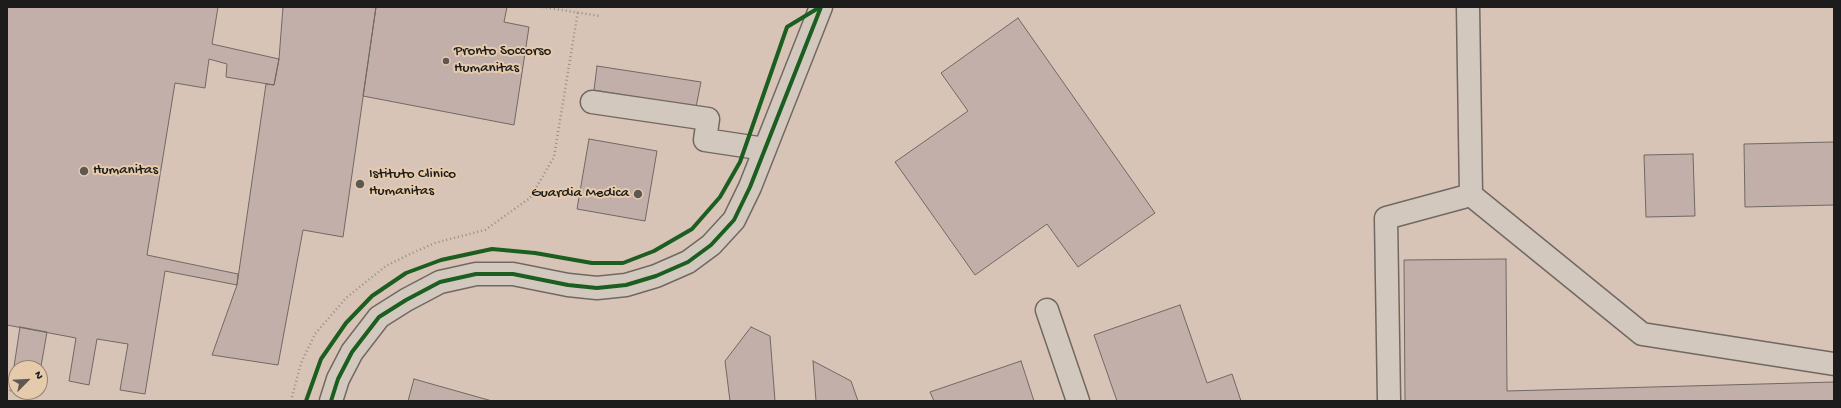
<!DOCTYPE html>
<html>
<head>
<meta charset="utf-8">
<style>
  body { margin:0 }
  #map { position:relative; width:1841px; height:408px; overflow:hidden; background:#d8c4b7; font-family:"Gochi Hand",sans-serif }
  canvas { display:block }
  .frame { position:absolute; inset:0; border:8px solid #1c1c1c; pointer-events:none }
  .north { position:absolute; left:8px; top:360px; width:40px; height:40px; box-sizing:border-box; background:#e5cbac; border:1px solid #958572; border-radius:50%; rotate:66deg; font-size:11px; font-weight:700; line-height:16px; text-align:center; color:#1c1c1c }
  .north::after { content:''; display:block; margin:auto; width:14px; height:18px; background:#5e5752; clip-path:polygon(50% 0,100% 100%,50% 72%,0 100%) }
</style>
</head>
<body>
<div id="map">
<canvas width="1841" height="408"></canvas>
<div class="frame"></div>
<div class="north">N</div>
</div>
<script>
const context = document.querySelector('canvas').getContext('2d');
context.lineJoin = 'round';
function fill(path, color) {
  context.fillStyle = color;
  context.fill(path, 'evenodd');
}
function shape(rows) {
  const path = new Path2D();
  for (const r of rows) {
    path.moveTo(r[0], r[1]);
    for (let i = 2; i < r.length; i += 2) path.lineTo(r[i], r[i + 1]);
  }
  return path;
}
function strokePath(path, color, width, dash) {
  context.strokeStyle = color;
  context.lineWidth = width;
  context.lineCap = dash ? 'butt' : 'round';
  context.setLineDash(dash || []);
  context.stroke(path);
}
function label(font, color, halo, rows, align = 'center') {
  context.font = font + ' "Gochi Hand",sans-serif';
  context.lineWidth = 4;
  context.setLineDash([]);
  context.textBaseline = 'middle';
  context.strokeStyle = halo;
  context.fillStyle = color;
  for (const [text, x, y, turn = 0] of rows) {
    context.save();
    context.translate(x, y);
    context.rotate((+turn || 0) * Math.PI / 180);
    context.textAlign = isNaN(turn) ? turn : align;
    if (halo) context.strokeText(text, 0, 0);
    context.fillText(text, 0, 0);
    context.restore();
  }
}
const building = shape([
  [7,7,218,7,212,44,279,59,274,85,226,77,227,64,209,59,205,88,175,83,147,255,238,274,237,285,165,271,145,394,120,390,128,344,97,339,89,385,69,381,76,338,7,325,7,7],
  [283,7,376,7,343,237,303,230,278,365,212,355,237,285,266,84,274,85,279,59,283,7],
  [376,7,507,7,504,22,529,27,514,125,363,96,376,7],
  [1018,18,1155,213,1078,267,1047,224,975,275,895,162,968,111,941,73,1018,18],
  [597,66,701,82,696,107,594,90,597,66],
  [589,139,657,151,645,221,577,209,589,139],
  [1834,142,1834,205,1745,207,1744,144,1834,142],
  [1693,154,1695,216,1646,217,1644,155,1693,154],
  [1506,259,1507,391,1834,382,1834,401,1405,401,1404,260,1506,259],
  [1180,305,1207,383,1232,374,1241,401,1117,401,1094,335,1180,305],
  [20,327,47,332,40,372,40,368,16,368,16,380,12,380,20,327],
  [751,327,770,336,775,401,730,401,725,361,751,327],
  [813,361,851,381,858,401,816,401,813,361],
  [1021,361,1034,401,934,401,930,392,1021,361],
  [414,379,492,401,408,401,414,379]
]);
const path = shape([
  [542,7,600,16],
  [7,394,16,384],
  [30,401,31,392],
  [291,401,301,363,315,334,346,298,386,266,410,254,435,243,485,230,530,198,554,157,578,11]
]);
const minor = shape([
  [592,102,708,119,705,140,765,149],
  [1471,195,1642,334,1834,364],
  [1047,310,1078,401],
  [331,401,338,379,352,352,379,317,406,300,440,282,476,274,513,274,568,285,597,288,626,285,656,276,688,262,711,245,734,220,750,187,821,7],
  [1389,401,1386,218,1471,195,1468,7]
]);
const cycleway = shape([
  [306,401,321,359,346,323,372,296,406,273,441,260,492,249,535,253,592,263,623,263,654,251,692,229,720,197,740,162,787,27,820,7],
  [331,401,338,379,352,352,379,317,406,300,440,282,476,274,513,274,568,285,597,288,626,285,656,276,688,262,711,245,734,220,750,187,821,7]
]);
const markers = [
  [446,61,4,"#5e5752"],
  [84,171,5,"#5e5752"],
  [360,184,5,"#5e5752"],
  [638,194,5,"#5e5752"]
];
const poiNames = [
  ["Pronto Soccorso",454,52],
  ["Humanitas",454,69],
  ["Humanitas",93,171],
  ["Istituto Clinico",369,175],
  ["Humanitas",369,192],
  ["Guardia Medica",629,194,"right"]
];
fill(building, '#c2afa9');
strokePath(building, '#716862', 1);
strokePath(minor, '#716862', 25);
strokePath(path, '#968e86', 2.5, [1, 3]);
strokePath(minor, '#d3c8be', 22);
strokePath(cycleway, '#1b5e20', 4);
for (const [x, y, r, color] of markers) {
  const dot = new Path2D();
  dot.arc(x, y, r, 0, 2 * Math.PI);
  context.fillStyle = color;
  context.fill(dot);
  strokePath(dot, '#e5cbac', 1.5);
}
label('15px', '#1c1c1c', '#e5cbac', poiNames, 'left');
</script>
</body>
</html>
